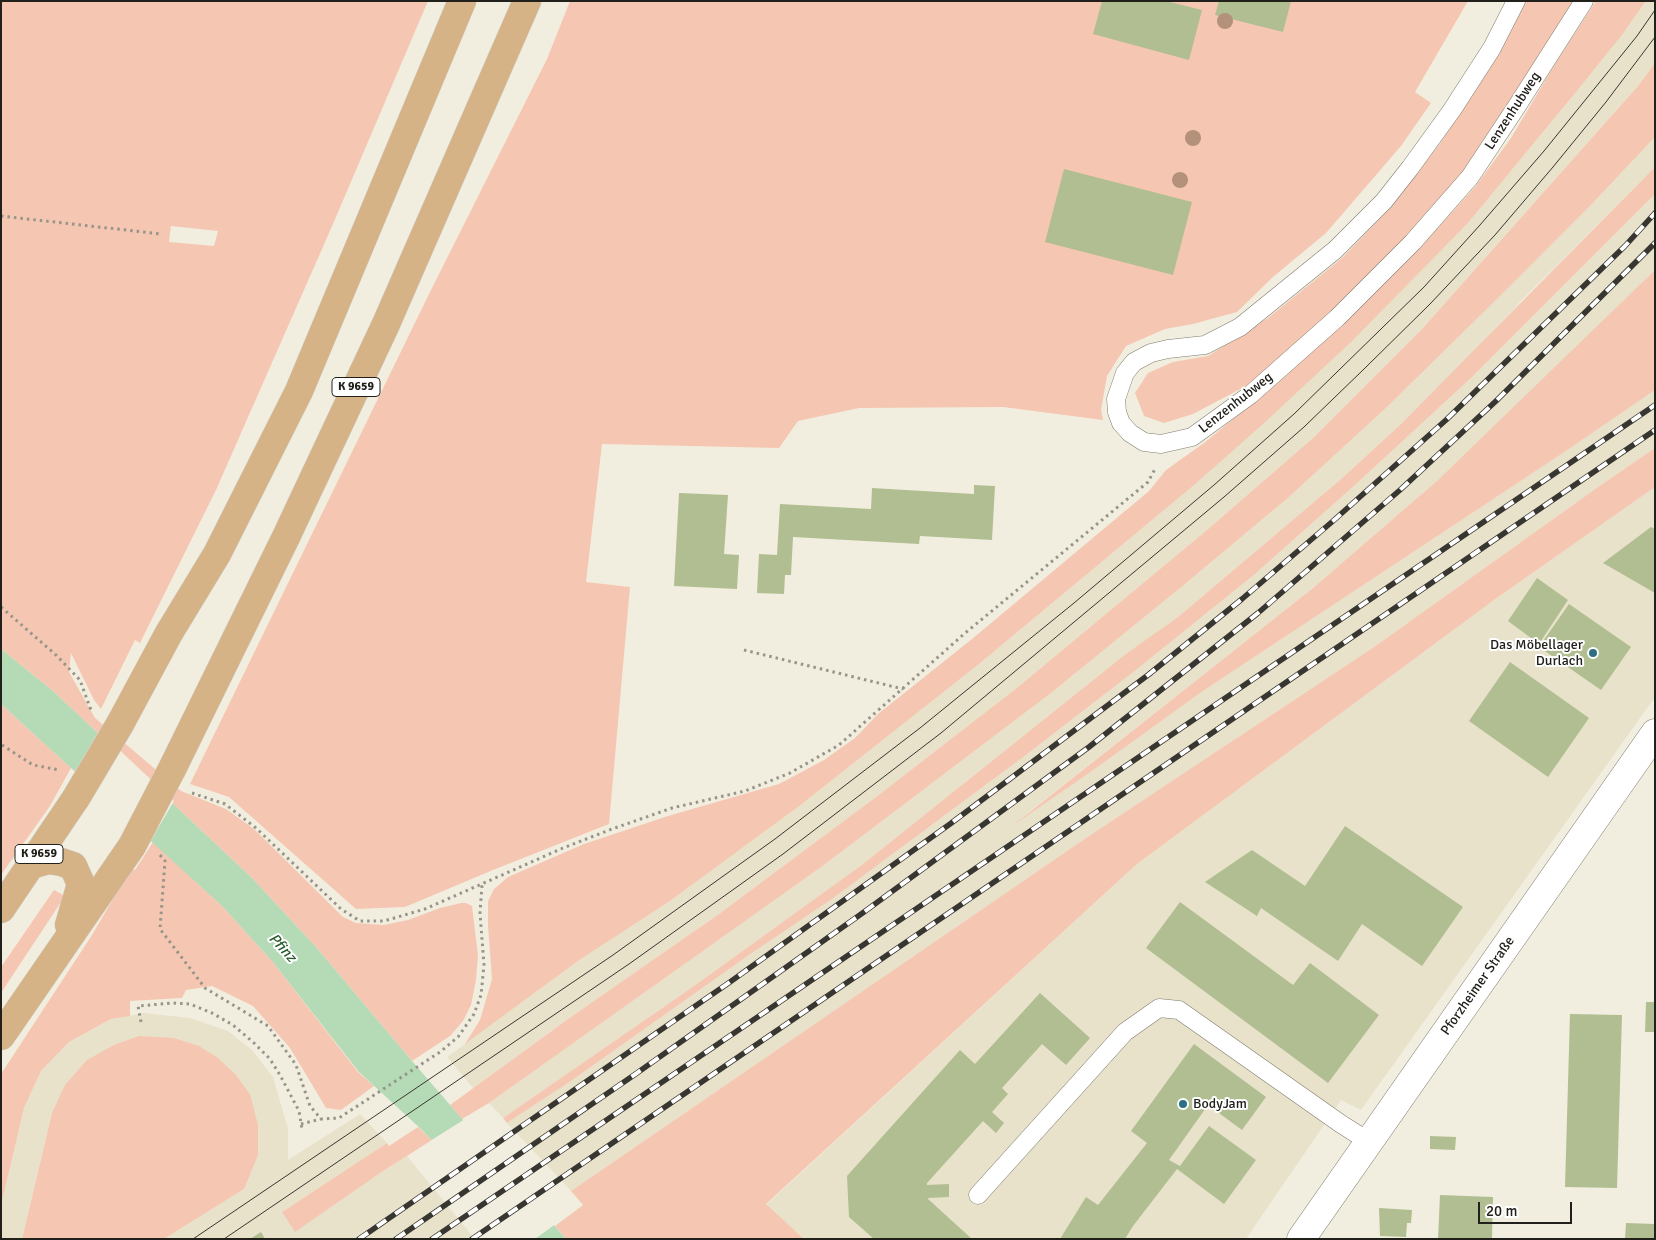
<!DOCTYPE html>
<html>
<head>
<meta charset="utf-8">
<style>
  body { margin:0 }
  #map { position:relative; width:1656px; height:1240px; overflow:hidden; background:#f2eedf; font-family:Signika,sans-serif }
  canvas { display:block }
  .frame { position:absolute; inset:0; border:2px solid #22201b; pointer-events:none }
  .scale { position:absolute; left:1478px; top:1202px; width:94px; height:22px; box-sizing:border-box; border:2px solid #22201b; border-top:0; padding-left:6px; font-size:15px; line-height:18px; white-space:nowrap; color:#22201b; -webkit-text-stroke:4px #fff; paint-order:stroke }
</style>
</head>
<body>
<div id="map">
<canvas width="1656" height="1240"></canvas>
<div class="frame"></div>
<div class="scale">20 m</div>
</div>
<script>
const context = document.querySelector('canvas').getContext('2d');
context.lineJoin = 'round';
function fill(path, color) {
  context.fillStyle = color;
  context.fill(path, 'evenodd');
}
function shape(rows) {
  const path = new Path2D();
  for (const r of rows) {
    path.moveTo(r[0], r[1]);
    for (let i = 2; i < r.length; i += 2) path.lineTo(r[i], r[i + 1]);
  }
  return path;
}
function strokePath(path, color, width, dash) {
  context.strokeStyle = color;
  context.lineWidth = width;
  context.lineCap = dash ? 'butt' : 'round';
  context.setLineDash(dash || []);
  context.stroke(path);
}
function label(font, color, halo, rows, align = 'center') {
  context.font = font + ' Signika,sans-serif';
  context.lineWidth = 4;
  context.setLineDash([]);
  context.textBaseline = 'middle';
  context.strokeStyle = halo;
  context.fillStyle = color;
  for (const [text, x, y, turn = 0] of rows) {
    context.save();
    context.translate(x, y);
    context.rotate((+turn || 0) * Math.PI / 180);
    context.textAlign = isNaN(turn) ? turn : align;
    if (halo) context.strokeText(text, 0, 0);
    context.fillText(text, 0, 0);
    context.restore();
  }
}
const built = shape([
  [1646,1,1655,1,1655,63,1638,86,1422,329,1313,438,1207,530,1018,687,880,794,719,914,568,1019,473,1088,447,1057,578,961,670,901,798,807,979,664,1193,486,1417,273,1468,223,1581,86,1622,35],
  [1655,137,1655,167,1522,300,1471,354,1401,424,1340,480,1178,617,1127,653,863,864,694,986,503,1118,489,1103,824,865,1051,693,1185,584,1289,497,1387,407,1590,206],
  [1655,194,1655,270,1562,362,1438,480,1313,588,1020,819,1099,766,1203,691,1569,449,1655,390,1655,448,1598,487,1374,647,1086,838,571,1191,507,1123,571,1081,749,955,832,899,1026,755,1136,670,1255,574,1355,485,1471,378],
  [1655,487,1655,697,1361,1110,1341,1100,1246,1239,804,1239,766,1205,1137,864,1494,600],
  [144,1013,190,1018,228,1031,252,1050,273,1077,288,1129,288,1160,360,1114,387,1143,282,1212,380,1173,407,1156,475,1239,164,1239,244,1189,52,1113,22,1239,1,1239,1,1206,24,1108,41,1071,69,1042,111,1019]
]);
const green = shape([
  [1,1,428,1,333,224,216,490,140,643,135,640,101,709,94,700,71,653,69,672,95,718,181,791,226,809,254,829,343,917,356,923,384,925,408,920,440,908,461,903,466,903,472,906,478,955,476,980,471,1005,463,1021,450,1036,412,1061,315,946,252,878,53,691,1,649],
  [171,226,218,231,214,246,169,242],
  [570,1,1468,1,1415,92,1431,103,1401,146,1326,233,1273,277,1237,312,1193,324,1165,329,1126,346,1107,376,1101,410,1103,420,1003,407,859,408,798,421,779,448,602,444,586,582,630,587,609,824,493,870,405,907,356,909,229,797,190,784,429,294,547,59],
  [1524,1,1577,1,1466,173,1408,239,1332,313,1246,386,1193,414,1164,423,1144,416,1135,393,1148,373,1173,362,1208,356,1268,318,1342,258,1389,209,1439,145,1498,52],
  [1596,1,1646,1,1622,35,1581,86,1468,223,1351,342,1263,424,1193,486,979,664,798,807,670,901,578,961,465,1044,480,1020,492,979,488,926,488,901,494,889,508,877,584,844,668,816,779,784,824,760,855,738,878,714,972,639,1149,491,1166,470,1204,443,1282,379,1414,254,1475,187,1511,138,1558,59],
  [1655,63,1655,137,1590,206,1507,289,1387,407,1289,497,1185,584,1051,693,824,865,489,1103,462,1119,450,1105,568,1019,719,914,880,794,1018,687,1207,530,1313,438,1422,329,1638,86],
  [1655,167,1655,194,1471,378,1355,485,1255,574,1136,670,1026,755,832,899,749,955,571,1081,507,1123,503,1118,694,986,863,864,1127,653,1178,617,1340,480,1401,424],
  [1655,270,1655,390,1569,449,1203,691,1099,766,1012,826,1313,588,1438,480],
  [1655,448,1655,487,1494,600,1137,864,766,1204,804,1239,566,1239,555,1226,583,1205,571,1191,1086,838,1374,647,1598,487],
  [1,704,71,768,50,806,1,875],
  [153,842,223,907,272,961,358,1072,374,1086,341,1110,326,1108,290,1048,253,1006,212,986,186,990,182,998,130,1001,130,1016,111,1019,69,1042,41,1071,24,1108,1,1206,1,1074,92,935,131,868,135,870],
  [54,890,65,896,1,993,1,967],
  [139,1036,174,1038,199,1046,218,1058,235,1074,250,1094,258,1125,258,1155,244,1189,164,1239,22,1239,52,1113,65,1085,87,1060,114,1045],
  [418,1127,432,1140,380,1173,295,1232,282,1212,387,1143,389,1146]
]);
const water = shape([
  [1,649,53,691,252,878,315,946,412,1061,566,1239,527,1239,422,1130,359,1072,272,961,223,907,1,704]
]);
const pier = shape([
  [99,731,174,801,150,842,74,773],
  [465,1119,557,1223,535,1239,523,1239,430,1141]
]);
const building = shape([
  [1102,1,1166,1,1202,10,1189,60,1093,34],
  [1219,1,1291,1,1283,32,1215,15],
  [1064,169,1192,202,1173,275,1045,242],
  [974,485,995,486,992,540,920,536,919,544,793,537,791,575,785,575,784,594,757,593,759,554,777,555,780,504,871,509,872,488,974,494],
  [679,493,728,495,724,554,739,555,737,589,674,586],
  [1651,527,1655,529,1655,593,1603,563],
  [1537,578,1568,600,1539,644,1508,621],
  [1569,604,1631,647,1601,690,1539,647],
  [1510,662,1589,718,1548,777,1469,721],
  [1345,826,1463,907,1422,966,1362,924,1338,961,1261,908,1257,916,1205,882,1252,850,1305,886],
  [1180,902,1293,985,1310,963,1379,1015,1328,1083,1146,948],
  [1040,993,1090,1038,1066,1065,1042,1044,1002,1088,1008,1094,992,1112,1004,1123,996,1133,983,1121,927,1183,927,1185,949,1184,949,1197,928,1198,928,1199,972,1239,874,1239,849,1217,847,1176,960,1050,975,1064],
  [1646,1002,1655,1002,1655,1032,1645,1032],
  [1570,1014,1622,1015,1617,1188,1565,1187],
  [1194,1044,1266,1097,1242,1130,1208,1105,1169,1160,1180,1166,1209,1126,1256,1160,1224,1204,1177,1169,1133,1226,1125,1239,1060,1239,1086,1197,1098,1205,1147,1143,1131,1131],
  [1430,1136,1456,1137,1455,1150,1430,1149],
  [1440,1195,1493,1197,1492,1239,1438,1239],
  [1379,1208,1412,1210,1411,1223,1407,1223,1406,1237,1380,1236],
  [1626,1223,1655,1224,1655,1239,1625,1239],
  [261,1232,265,1239,250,1239]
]);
const path = shape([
  [1,216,161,234],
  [1,607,56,655,80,680,92,713],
  [744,650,903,689],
  [2,745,33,765,59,770],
  [192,793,225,804,256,828,341,909,360,921,384,921,425,909,563,848,612,829,672,808,745,791,790,773,839,745,964,634,1148,482,1155,469],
  [160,855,165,861,160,929,205,988,268,1026,296,1065,310,1106,321,1119,339,1118,440,1052,458,1037,474,1014,481,995,484,965,480,913,482,885],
  [141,1022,138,1006,173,1003,190,1004,212,1013,233,1025,254,1043,270,1059,280,1075,299,1111,302,1129],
  [301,1124,321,1119]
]);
const lane = shape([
  [1516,1,1492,48,1452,110,1410,168,1384,201,1335,250,1240,327,1205,345,1168,349,1151,353,1134,362,1125,373,1116,399,1117,412,1121,423,1130,433,1144,442,1161,444,1192,437,1250,395,1337,318,1413,242,1470,177,1517,106,1584,1],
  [978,1195,1125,1032,1159,1008,1179,1010,1341,1124,1368,1141]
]);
const street = shape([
  [1301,1239,1655,733]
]);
const primary = shape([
  [120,724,169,633,217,554,299,391,462,1],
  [173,767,286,537,386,324,527,1],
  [31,865,48,860,61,862,73,866,81,884,69,925],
  [1,909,76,798],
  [1,1036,132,846]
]);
const tram = shape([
  [193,1239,613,955,775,839,920,728,1074,603,1214,485,1294,414,1424,287,1480,225,1544,151,1637,36,1655,10],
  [224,1239,629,964,783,854,941,733,1224,497,1304,427,1363,370,1430,304,1495,235,1553,167,1606,102,1655,37]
]);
const rail = shape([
  [359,1239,730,982,950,824,1148,675,1242,599,1333,521,1446,420,1625,246,1655,213],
  [396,1239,637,1073,864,912,1089,747,1258,613,1400,490,1496,401,1655,243],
  [432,1239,1655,405],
  [472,1239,1655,430]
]);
const primaryBridge = shape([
  [76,798,120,724],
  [132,846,173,767]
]);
const trees = [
  [1225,21],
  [1193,138],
  [1180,180]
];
const markers = [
  [1593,653,5,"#2d6f81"],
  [1183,1104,5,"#2d6f81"]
];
const shields = [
  [356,387,48],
  [39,854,48]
];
const shieldNames = [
  ["K 9659",356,387],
  ["K 9659",39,854]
];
const streetNames = [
  ["Lenzenhubweg",1513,111,-57],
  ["Lenzenhubweg",1236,403,-38],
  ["Pforzheimer Straße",1478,986,-55]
];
const poiNames = [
  ["Das Möbellager",1583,645],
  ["Durlach",1583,661],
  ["BodyJam",1193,1104,"left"]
];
const waterNames = [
  ["Pfinz",282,948,48]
];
fill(built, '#e8e2cb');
fill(green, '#f5c7b2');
fill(water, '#b5dab6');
fill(pier, '#f2eedf');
fill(building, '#b1be91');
strokePath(lane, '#7f7c6e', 19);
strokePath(street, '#7f7c6e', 29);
strokePath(primary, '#d3d2d1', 29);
strokePath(path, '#979489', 3, [2.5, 4]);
strokePath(lane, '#fff', 18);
strokePath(street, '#fff', 28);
strokePath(primary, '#d5b387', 28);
strokePath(tram, '#383630', 1);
strokePath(rail, '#383630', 5.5);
strokePath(rail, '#fff', 4, [11]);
strokePath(primaryBridge, '#d3d2d1', 29, []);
strokePath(primaryBridge, '#d5b387', 28);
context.fillStyle = '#b4917a';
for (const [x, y] of trees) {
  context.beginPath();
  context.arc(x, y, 8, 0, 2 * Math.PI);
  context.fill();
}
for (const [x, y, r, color] of markers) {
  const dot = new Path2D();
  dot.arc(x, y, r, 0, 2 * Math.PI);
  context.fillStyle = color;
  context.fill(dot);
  strokePath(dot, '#fff', 2);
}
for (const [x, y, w] of shields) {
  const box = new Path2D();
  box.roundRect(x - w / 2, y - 9.5, w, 19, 4);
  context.fillStyle = '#fff';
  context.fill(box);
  strokePath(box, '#22201b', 1);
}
label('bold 12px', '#22201b', null, shieldNames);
label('14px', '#22201b', '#fff', streetNames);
label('14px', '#22201b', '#fff', poiNames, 'right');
label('italic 15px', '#285b2c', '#fff', waterNames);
</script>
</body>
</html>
